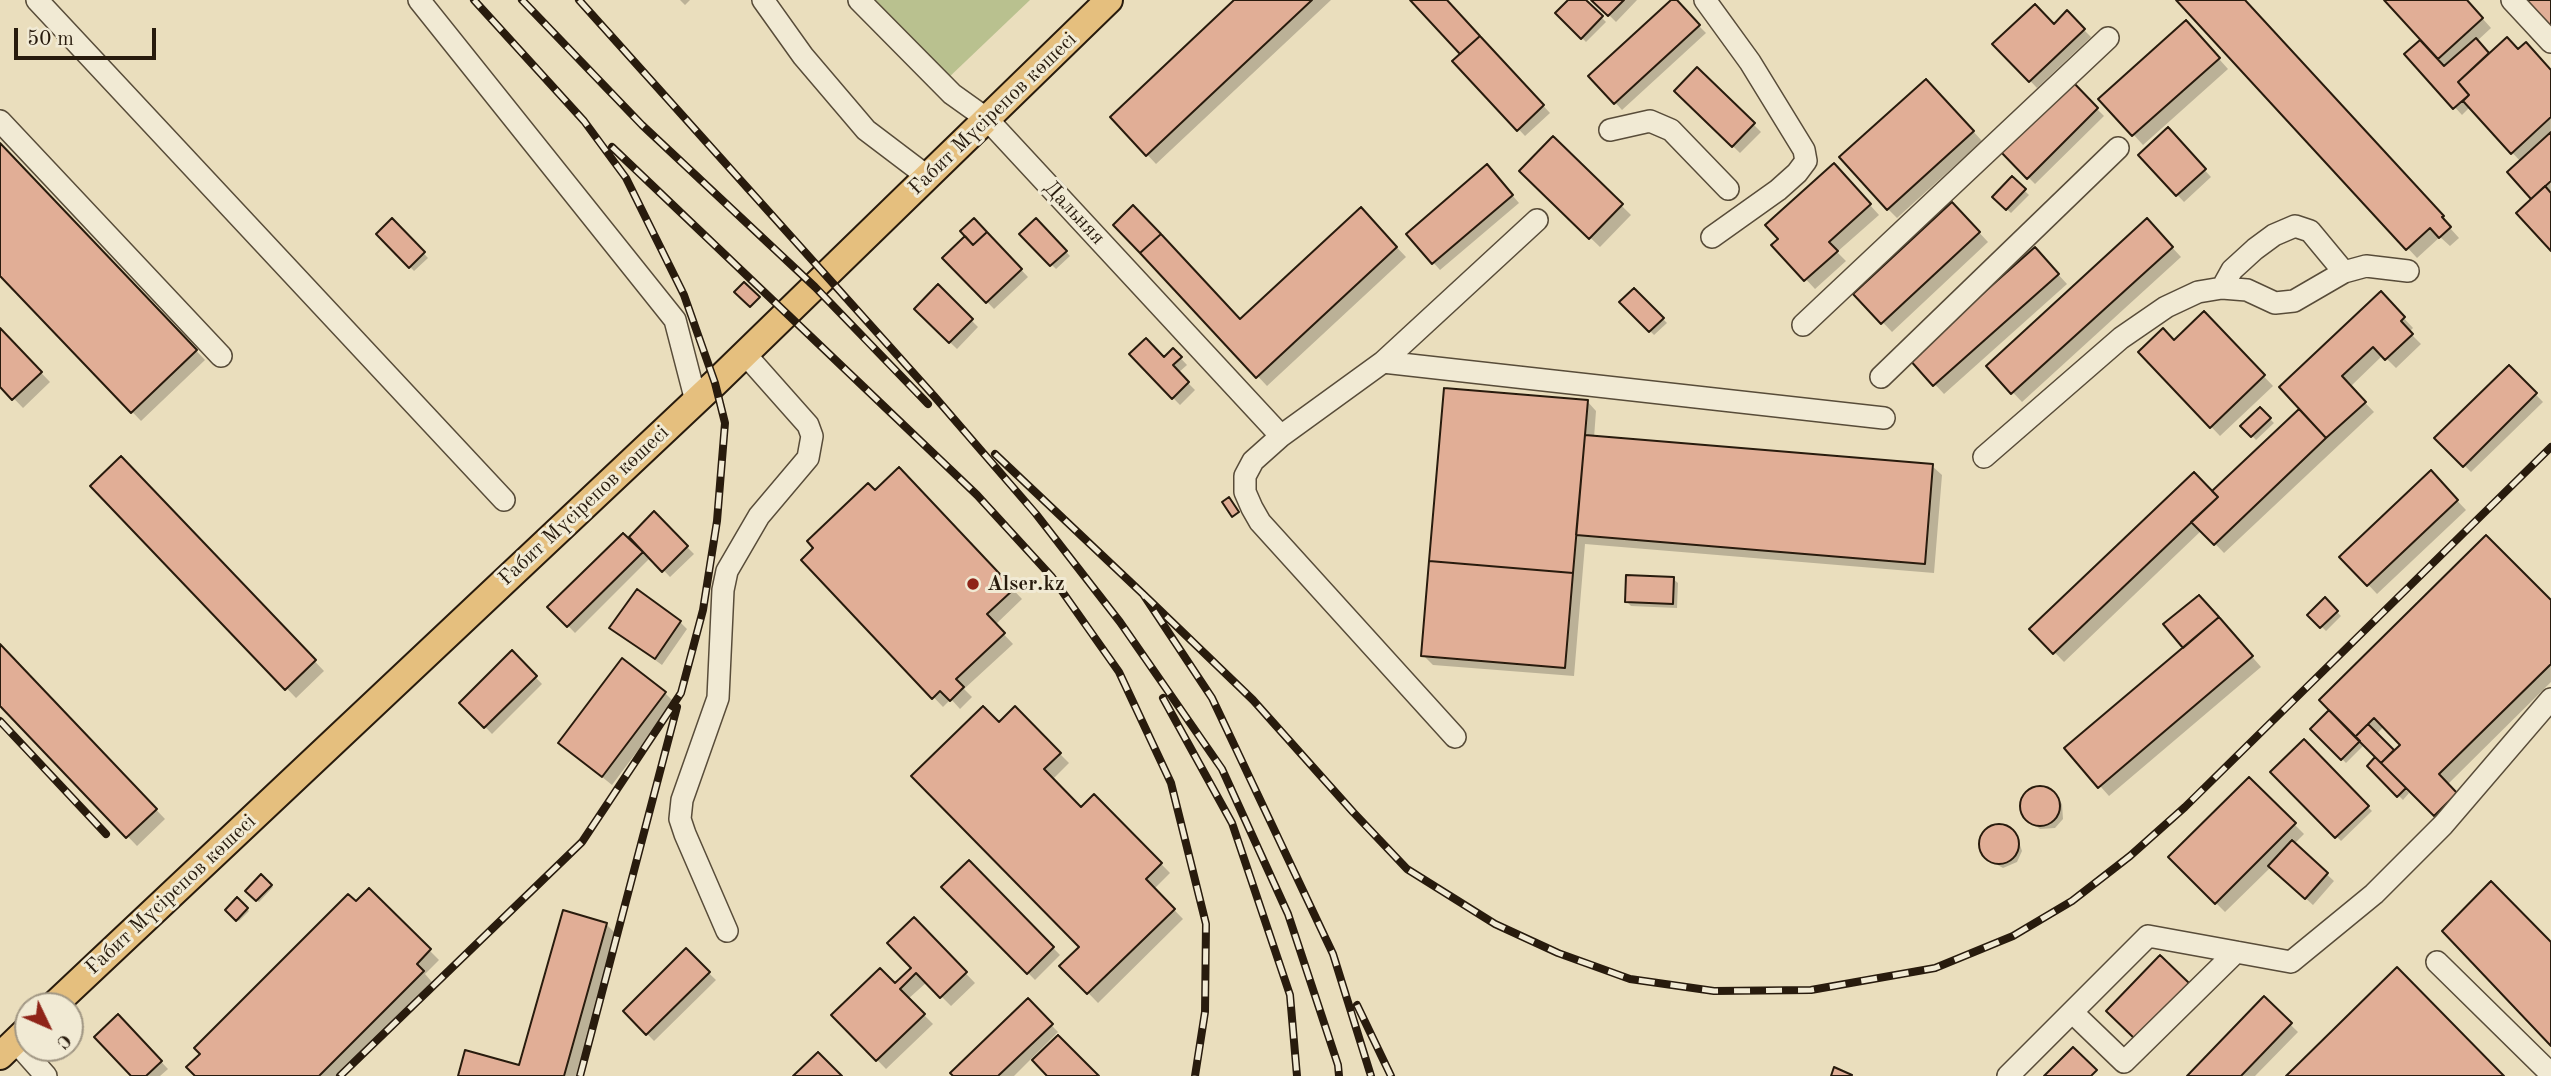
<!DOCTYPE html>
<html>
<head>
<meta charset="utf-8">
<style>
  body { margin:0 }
  #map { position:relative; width:2551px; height:1076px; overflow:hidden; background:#eadebd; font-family:"Old Standard TT",serif }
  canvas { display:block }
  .north { position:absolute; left:14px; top:992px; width:70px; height:70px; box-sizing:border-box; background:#f1ead4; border:2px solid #a19784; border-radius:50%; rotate:134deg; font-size:19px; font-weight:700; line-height:28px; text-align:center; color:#281b0d }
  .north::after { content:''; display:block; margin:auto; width:24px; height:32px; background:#8f2418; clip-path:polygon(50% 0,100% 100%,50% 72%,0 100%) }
  .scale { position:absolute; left:14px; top:28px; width:142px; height:32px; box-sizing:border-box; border:4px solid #281b0d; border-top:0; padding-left:9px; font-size:21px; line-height:24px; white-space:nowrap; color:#281b0d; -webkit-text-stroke:5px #f1ead4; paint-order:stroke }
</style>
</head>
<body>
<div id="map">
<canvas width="2551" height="1076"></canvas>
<div class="north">С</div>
<div class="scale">50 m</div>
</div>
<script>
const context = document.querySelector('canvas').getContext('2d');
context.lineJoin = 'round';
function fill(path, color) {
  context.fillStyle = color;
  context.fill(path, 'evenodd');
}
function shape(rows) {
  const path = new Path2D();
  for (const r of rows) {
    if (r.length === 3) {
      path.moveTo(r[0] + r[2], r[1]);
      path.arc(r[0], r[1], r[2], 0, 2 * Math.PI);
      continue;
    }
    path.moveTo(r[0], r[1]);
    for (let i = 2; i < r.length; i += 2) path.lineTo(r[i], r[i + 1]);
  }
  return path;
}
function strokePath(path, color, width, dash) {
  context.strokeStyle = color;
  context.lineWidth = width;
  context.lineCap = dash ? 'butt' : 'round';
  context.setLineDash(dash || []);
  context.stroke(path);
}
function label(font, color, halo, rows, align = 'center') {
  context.font = font + ' "Old Standard TT",serif';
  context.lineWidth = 6;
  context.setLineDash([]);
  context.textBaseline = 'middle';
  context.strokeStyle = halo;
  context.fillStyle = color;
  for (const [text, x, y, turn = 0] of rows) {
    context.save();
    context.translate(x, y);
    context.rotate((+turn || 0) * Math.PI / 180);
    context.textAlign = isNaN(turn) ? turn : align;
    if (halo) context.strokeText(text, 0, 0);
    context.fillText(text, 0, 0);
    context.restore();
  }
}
const green = shape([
  [869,0,1030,0,945,81]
]);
const shadow = shape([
  [680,0,690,0,685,5],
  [1237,0,1331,0,1156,164,1112,117],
  [1412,0,1445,0,1550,113,1525,136,1455,61,1463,54],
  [1570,0,1584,0,1606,22,1586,42,1557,13],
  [1594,0,1637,0,1616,22],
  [1673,0,1706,33,1622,110,1591,76],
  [2179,0,2244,0,2452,226,2450,228,2459,238,2450,246,2440,237,2417,258],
  [2387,0,2466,0,2491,28,2477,41,2490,55,2519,51,2551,71,2551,249,2521,162,2470,107,2462,115,2407,55,2429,46],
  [2067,13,2091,37,2037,88,1995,44,2054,26],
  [2195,32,2228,69,2143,145,2101,99],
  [1698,69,1761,132,1740,153,1676,91],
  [2071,83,2104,116,2035,184,2002,151],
  [1936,90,1982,141,1897,218,1888,209],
  [2174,137,2211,177,2184,202,2140,155],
  [1553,138,1631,215,1600,247,1521,171],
  [0,145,205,360,141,421,0,273],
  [1493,173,1519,203,1440,270,1408,234],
  [1843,175,1879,215,1837,252,1846,261,1815,289,1774,245],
  [2012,179,2029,195,2011,213,1994,197],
  [1961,213,1988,242,1892,332,1856,294],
  [1370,219,1406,257,1267,386,1142,252,1240,321],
  [392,220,428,258,414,271,378,234],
  [974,220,1028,277,994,309,945,258,968,236],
  [1035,220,1070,256,1056,269,1021,234],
  [2156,230,2181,257,2022,402,1988,366],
  [2044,259,2067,284,1944,394,1912,360],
  [938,287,978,327,957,349,916,309],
  [1634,290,1667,323,1654,335,1622,302],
  [2381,294,2413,328,2409,332,2421,344,2396,368,2383,355,2350,387,2374,412,2224,553,2202,530,2064,662,2032,629,2212,493,2301,409],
  [2204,313,2273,386,2220,436,2140,352,2175,342],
  [0,330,50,382,23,408,0,384],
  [1173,350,1187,365,1178,373,1195,390,1180,405,1131,355,1164,359],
  [2509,367,2543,402,2471,472,2437,438],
  [1587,401,1596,411,1594,438,1932,466,1942,475,1934,573,1585,544,1574,676,1433,665,1423,655],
  [2260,409,2274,423,2256,440,2243,426],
  [121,458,324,671,296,698,93,486],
  [899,469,1022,599,995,625,1013,644,964,689,972,697,960,709,951,699,943,707,803,560],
  [2431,473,2466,510,2377,594,2342,557],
  [654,514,694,554,670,577,651,557,575,633,550,607],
  [1673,579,1678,583,1677,608,1631,606,1627,602],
  [2325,600,2341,616,2326,631,2310,615],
  [2551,603,2551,682,2447,785,2465,803,2444,824,2391,770,2388,772,2409,793,2403,800,2369,766,2378,757,2365,744,2346,763,2313,729],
  [2384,726,2402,745,2394,753,2376,735],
  [680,622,687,629,662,665,619,634],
  [2228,629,2261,667,2109,796,2067,749],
  [0,646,165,819,137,846,0,703],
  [512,653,542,684,492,734,462,703],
  [665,693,674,702,612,785,560,743],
  [1015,709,1069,763,1052,780,1081,810,1094,796,1170,873,1154,889,1183,919,1098,1003,1062,966,1081,947,999,724],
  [2304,742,2372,811,2341,841,2273,772],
  [2249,779,2304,834,2294,844,2334,881,2313,905,2271,867,2225,912,2171,858],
  [2043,788,2049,790,2062,804,2063,819,2055,828,2040,829,2025,818,2022,803,2031,791],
  [1998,825,2013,831,2017,836,2022,851,2017,862,2003,868,1989,860,1984,855,1980,845,1986,831],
  [969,862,1060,955,1035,980,944,887],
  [261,876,273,887,259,902,247,891],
  [369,890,439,960,425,974,432,982,338,1076,197,1076],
  [237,899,249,911,239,921,227,910],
  [914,920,975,983,951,1006,927,982,908,999,933,1024,886,1069,834,1015,895,986,914,968],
  [606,924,616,934,576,1076,460,1076,520,1067],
  [686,951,716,980,654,1041,625,1011],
  [2264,999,2298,1032,2255,1076,2190,1076],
  [1028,1001,1058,1032,1014,1076,955,1076],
  [118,1016,168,1069,160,1076,133,1076]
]);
const building = shape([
  [1234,0,1312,0,1146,156,1110,117,1234,0],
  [1410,0,1447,0,1480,36,1460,54,1410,0],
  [1568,0,1586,0,1603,16,1581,39,1555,13,1568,0],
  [1591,0,1624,0,1608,16,1591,0],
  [1671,0,1677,0,1700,25,1614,104,1588,76,1671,0],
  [2176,0,2245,0,2444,216,2442,217,2451,227,2439,238,2430,228,2406,250,2176,0],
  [2384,0,2467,0,2483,18,2438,59,2384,0],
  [2524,0,2551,0,2551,29,2524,0],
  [2035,4,2054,24,2067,10,2085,29,2029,82,1992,44,2035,4],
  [2186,20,2220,58,2132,136,2098,99,2186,20],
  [1480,36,1544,105,1517,131,1452,61,1480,36],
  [2507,37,2518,49,2526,42,2551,70,2551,117,2511,154,2463,101,2469,95,2458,82,2507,37],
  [2476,38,2489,53,2458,82,2469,95,2453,109,2404,54,2420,40,2444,66,2476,38],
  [1697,67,1755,123,1732,147,1674,91,1697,67],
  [1926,79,1974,131,1887,210,1839,157,1926,79],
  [2071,80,2098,108,2027,179,2000,151,2071,80],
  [2168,127,2206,169,2176,196,2138,155,2168,127],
  [2551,132,2551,181,2531,199,2507,172,2551,132],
  [1553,136,1623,204,1589,239,1519,171,1553,136],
  [0,143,197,350,131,413,0,276,0,143],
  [1834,163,1871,204,1829,242,1838,251,1804,281,1771,245,1778,239,1765,225,1834,163],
  [1487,164,1513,195,1432,264,1406,234,1487,164],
  [2012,176,2026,189,2006,210,1992,197,2012,176],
  [2545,186,2551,193,2551,251,2516,213,2545,186],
  [1952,202,1980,232,1881,324,1853,294,1952,202],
  [1133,205,1161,234,1140,253,1113,225,1133,205],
  [1361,207,1397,247,1256,378,1140,253,1161,234,1240,319,1361,207],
  [392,218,425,252,409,268,376,234,392,218],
  [974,218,987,232,973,245,960,231,974,218],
  [1036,218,1067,251,1050,266,1019,234,1036,218],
  [2147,218,2173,247,2011,394,1986,366,2147,218],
  [987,232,1022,269,986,303,942,258,965,236,973,245,987,232],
  [2035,247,2059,274,1933,386,1909,359,2035,247],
  [744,282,760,297,750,307,734,292,744,282],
  [938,284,973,319,949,343,914,309,938,284],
  [1634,288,1664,318,1649,332,1619,302,1634,288],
  [2381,291,2405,317,2401,321,2413,334,2385,360,2373,347,2342,376,2366,402,2326,438,2279,387,2381,291],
  [2204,311,2265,375,2210,428,2138,352,2163,328,2174,340,2204,311],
  [0,328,42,372,12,400,0,387,0,328],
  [1146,338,1164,357,1173,348,1182,357,1173,365,1189,382,1172,399,1129,354,1146,338],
  [2509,365,2537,393,2463,467,2434,438,2509,365],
  [1444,388,1588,400,1573,573,1429,561,1444,388],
  [2260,407,2271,418,2251,437,2240,426,2260,407],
  [2299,409,2326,438,2214,545,2191,522,2218,497,2212,491,2299,409],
  [1585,435,1933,464,1925,564,1576,535,1585,435],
  [121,456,316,660,285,690,90,486,121,456],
  [899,467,1014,589,987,614,1005,633,956,679,964,687,950,701,940,691,932,699,801,560,813,548,807,541,868,483,875,490,899,467],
  [2431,470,2458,500,2367,586,2339,557,2431,470],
  [2194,472,2218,497,2053,654,2029,629,2194,472],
  [1229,497,1239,512,1232,517,1222,502,1229,497],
  [654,511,688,546,662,572,629,537,654,511],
  [623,533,643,552,567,627,547,607,623,533],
  [2486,535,2551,600,2551,664,2439,774,2457,793,2434,816,2381,763,2400,745,2374,718,2355,737,2319,700,2486,535],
  [1429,561,1573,573,1565,668,1421,656,1429,561],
  [1626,575,1674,577,1673,604,1625,602,1626,575],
  [637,589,681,621,655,659,609,628,637,589],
  [2199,595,2219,617,2183,648,2163,624,2199,595],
  [2325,597,2338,611,2320,628,2307,615,2325,597],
  [2219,617,2253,656,2098,788,2064,748,2219,617],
  [0,644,157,809,126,838,0,706,0,644],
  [512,650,537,676,484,728,459,703,512,650],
  [622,658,666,692,602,777,558,743,622,658],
  [983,706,999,722,1015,706,1061,753,1044,769,1081,807,1094,794,1162,863,1146,879,1175,909,1087,994,1059,966,1079,947,911,776,983,706],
  [2329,710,2360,741,2341,760,2310,729,2329,710],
  [2368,724,2394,750,2381,763,2355,737,2368,724],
  [2304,739,2369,806,2335,838,2270,772,2304,739],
  [2375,757,2406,788,2397,797,2367,766,2375,757],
  [2249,777,2296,823,2215,904,2168,857,2249,777],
  [2040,806,20],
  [1999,844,20],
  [2292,840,2328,873,2305,899,2268,866,2292,840],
  [969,860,1054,947,1027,974,941,887,969,860],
  [261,874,272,885,256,901,245,891,261,874],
  [2491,881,2551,942,2551,1046,2442,931,2491,881],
  [369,888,431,949,417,964,424,971,319,1076,195,1076,186,1067,200,1054,194,1048,348,894,356,901,369,888],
  [237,897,248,908,236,921,225,910,237,897],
  [563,910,607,923,564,1076,458,1076,465,1050,519,1065,563,910],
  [914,917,967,972,940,998,916,973,900,989,925,1014,876,1061,831,1015,880,968,895,983,911,968,887,943,914,917],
  [686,948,710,972,646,1035,623,1011,686,948],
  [2160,955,2189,983,2135,1039,2106,1011,2160,955],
  [2397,967,2504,1076,2286,1076,2397,967],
  [2264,996,2292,1023,2241,1076,2187,1076,2264,996],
  [1028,998,1053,1024,998,1076,953,1076,950,1073,1028,998],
  [118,1014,162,1061,146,1076,131,1076,94,1037,118,1014],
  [1058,1035,1099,1076,1047,1076,1032,1060,1058,1035],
  [2073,1047,2097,1070,2091,1076,2044,1076,2073,1047],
  [818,1052,842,1076,793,1076,818,1052],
  [1834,1067,1852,1075,1851,1076,1831,1076,1834,1067]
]);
const minor = shape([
  [37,0,504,500],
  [419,0,675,320,696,401],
  [763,0,803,56,866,130,928,177],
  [859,0,952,94,987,119,1281,436],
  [1705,0,1750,62,1804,150,1806,161,1797,173,1778,190,1712,237],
  [2512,0,2551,42],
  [0,121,221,356],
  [1610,130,1650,121,1671,130,1728,189],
  [2222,288,2232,270,2255,249,2274,235,2295,226,2310,231,2344,272],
  [1803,325,2108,38],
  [1383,362,1537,220],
  [1881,377,2118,148],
  [1984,457,2121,338,2166,307,2198,292,2222,288,2247,290,2275,303,2294,301,2344,272,2366,266,2408,271],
  [1455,737,1260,522,1252,508,1245,492,1245,476,1253,461,1281,436,1383,362,1884,418],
  [727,931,685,834,680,819,682,800,718,698,723,590,727,571,759,516,808,458,812,436,808,425,745,354],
  [2437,962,2551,1074],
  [2072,1012,2124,1062,2236,952],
  [15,1041,46,1076],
  [2008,1076,2148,936,2291,962,2374,894,2443,825,2551,699]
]);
const major = shape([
  [53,1006,715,383,1109,0],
  [0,1056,28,1029]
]);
const rail = shape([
  [522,0,642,125,815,287,928,404],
  [579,0,934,396,1036,514,1120,622,1222,769,1288,914,1338,1065,1339,1076],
  [612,147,977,495,1052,577,1119,672,1171,783,1206,924,1205,1012,1195,1076],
  [995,454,1143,594,1212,698,1333,954,1371,1076],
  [1143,594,1253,700,1353,812,1407,869,1495,924,1558,953,1630,979,1714,991,1811,990,1935,968,2013,936,2072,901,2130,856,2185,807,2551,447],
  [1163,698,1232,823,1290,995,1297,1076],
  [0,721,106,834],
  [1357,1005,1391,1076],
  [340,1076,582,842,681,693,703,610,717,521,725,423,715,383,684,295,626,178,584,121,474,0],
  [580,1076,677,707]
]);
const markers = [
  [973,584,7,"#8f2418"]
];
const streetNames = [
  ["Ғабит Мүсірепов көшесі",993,114,-44],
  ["Дальняя",1074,213,47],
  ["Ғабит Мүсірепов көшесі",584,506,-43],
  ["Ғабит Мүсірепов көшесі",171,895,-43]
];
const poiNames = [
  ["Alser.kz",987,584]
];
fill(green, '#b9c18f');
fill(shadow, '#0003');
fill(building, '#e1ae96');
strokePath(building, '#281b0d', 2);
strokePath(minor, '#584c39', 24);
strokePath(major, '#281b0d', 30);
strokePath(minor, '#f1ead4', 21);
strokePath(major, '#e5bf7e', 26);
strokePath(rail, '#281b0d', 8);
strokePath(rail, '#f1ead4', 5, [16]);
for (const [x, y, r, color] of markers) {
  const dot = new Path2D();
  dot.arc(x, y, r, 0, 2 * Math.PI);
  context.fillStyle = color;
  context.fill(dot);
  strokePath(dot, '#f1ead4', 2.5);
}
label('21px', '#281b0d', '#f1ead4', streetNames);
label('bold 21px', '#281b0d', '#f1ead4', poiNames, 'left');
</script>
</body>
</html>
